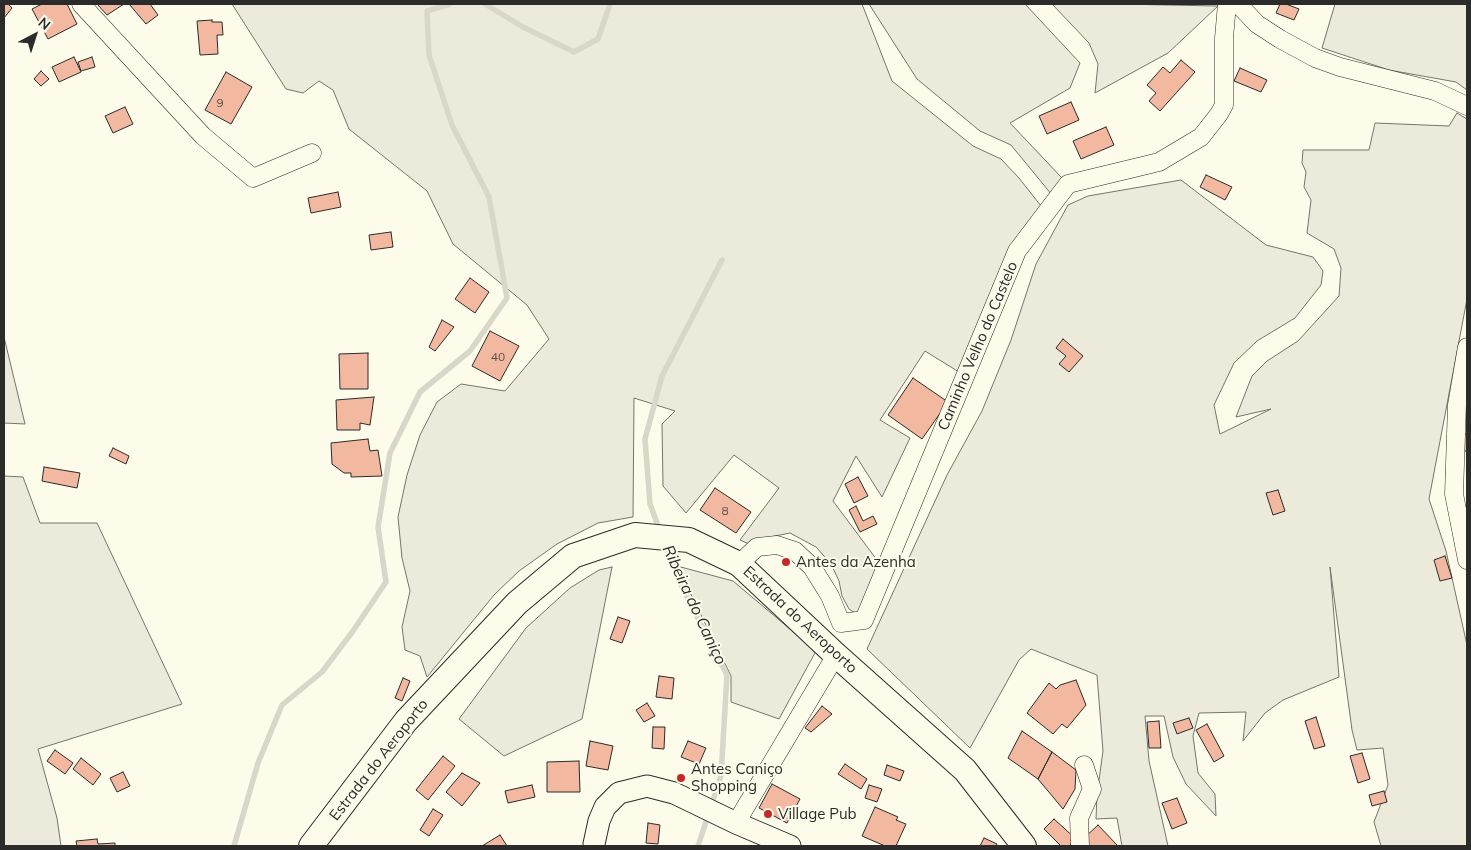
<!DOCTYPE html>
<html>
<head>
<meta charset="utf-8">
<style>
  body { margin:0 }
  #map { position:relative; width:1471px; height:850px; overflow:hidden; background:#fdfbea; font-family:Mulish,sans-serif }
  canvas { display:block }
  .frame { position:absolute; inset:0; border:5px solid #2b2b2b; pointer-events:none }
  .north { position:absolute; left:10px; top:10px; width:50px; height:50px; -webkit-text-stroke:4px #fdfbea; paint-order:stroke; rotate:40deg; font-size:14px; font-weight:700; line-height:20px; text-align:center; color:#2b2b2b }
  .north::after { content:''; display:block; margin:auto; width:18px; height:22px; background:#2b2b2b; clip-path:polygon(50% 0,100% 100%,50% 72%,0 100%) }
</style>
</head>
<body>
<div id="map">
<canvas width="1471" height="850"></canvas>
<div class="frame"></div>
<div class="north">N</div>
</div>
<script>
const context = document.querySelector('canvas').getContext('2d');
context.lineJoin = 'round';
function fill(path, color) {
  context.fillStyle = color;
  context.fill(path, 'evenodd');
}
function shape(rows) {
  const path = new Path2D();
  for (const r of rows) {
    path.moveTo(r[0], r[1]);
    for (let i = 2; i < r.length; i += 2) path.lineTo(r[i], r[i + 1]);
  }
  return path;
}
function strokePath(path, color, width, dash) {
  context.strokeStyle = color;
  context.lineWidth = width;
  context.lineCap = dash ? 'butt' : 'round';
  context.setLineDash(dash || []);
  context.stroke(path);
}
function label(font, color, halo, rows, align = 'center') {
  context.font = font + ' Mulish,sans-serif';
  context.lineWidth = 4;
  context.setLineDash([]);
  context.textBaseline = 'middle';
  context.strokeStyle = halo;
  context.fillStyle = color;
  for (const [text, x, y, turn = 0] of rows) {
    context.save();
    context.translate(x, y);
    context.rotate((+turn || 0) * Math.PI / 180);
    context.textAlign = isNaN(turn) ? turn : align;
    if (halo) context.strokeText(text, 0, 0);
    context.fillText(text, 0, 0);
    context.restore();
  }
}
const green = shape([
  [232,4,862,4,892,81,973,146,1001,159,1019,178,1041,206,1010,246,959,372,925,351,880,420,910,438,882,497,856,456,833,501,880,564,861,611,855,613,849,609,842,596,839,581,831,564,816,547,790,533,760,539,749,544,740,540,779,488,734,455,686,513,663,486,662,424,675,411,634,398,633,517,598,523,557,544,519,571,494,595,427,677,420,656,405,650,402,627,410,591,402,558,398,517,407,475,420,435,437,402,461,384,505,391,549,339,527,305,453,244,427,191,349,129,333,90,319,81,303,93,286,89,232,4],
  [869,4,1025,4,1080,63,1070,88,1010,123,1062,178,1052,195,1011,145,980,131,917,79,869,4],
  [1052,4,1118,4,1218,6,1168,53,1095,93,1098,64,1089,43,1052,4],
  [1335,4,1467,4,1467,90,1456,82,1389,70,1322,48,1335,4],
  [1457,113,1467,119,1467,299,1429,499,1446,551,1467,645,1467,846,1381,846,1374,822,1388,785,1383,748,1357,750,1352,730,1330,567,1339,677,1283,700,1265,713,1243,741,1246,712,1199,713,1193,736,1198,773,1215,794,1216,816,1186,784,1173,757,1164,716,1145,716,1149,761,1168,846,1122,846,1117,818,1096,819,1097,794,1103,751,1097,675,1031,649,1019,660,970,748,867,649,947,475,982,411,1011,340,1036,264,1068,205,1088,196,1181,180,1266,245,1313,257,1323,271,1321,285,1295,318,1257,341,1234,363,1214,405,1220,434,1271,409,1236,417,1252,376,1267,361,1298,341,1339,296,1341,268,1334,249,1307,233,1311,200,1304,187,1306,172,1302,163,1303,150,1369,150,1375,123,1449,126,1457,113],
  [4,337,25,424,4,423,4,337],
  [4,476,23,477,40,523,97,523,182,704,38,749,57,818,61,846,4,846,4,476],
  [677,566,733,581,816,651,779,719,731,702,731,676,677,566],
  [612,567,582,719,504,756,459,719,526,628,570,588,599,570,612,567]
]);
const stream = shape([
  [485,4,523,27,574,52,598,39,610,4],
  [660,531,650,504,645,439,662,376,722,260],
  [665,544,681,585,727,675,721,776,698,846],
  [234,846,258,763,282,705,322,672,353,631,386,582,378,527,390,453,420,392,470,351,507,298,489,197,452,125,429,55,427,11,450,4]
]);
const building = shape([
  [4,4,8,4,12,8,4,18,4,4],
  [42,4,67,4,77,24,48,39,32,9,42,4],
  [97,4,124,4,107,15,97,4],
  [129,4,150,4,158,15,146,24,129,4],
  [1280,4,1286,4,1299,9,1294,20,1276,13,1280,4],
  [212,20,212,22,222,22,223,35,217,35,218,54,200,55,197,21,212,20],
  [74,57,81,72,59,82,52,67,74,57],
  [92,57,95,67,81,71,78,62,92,57],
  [1181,60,1195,72,1160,111,1149,101,1156,93,1147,85,1163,67,1170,73,1181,60],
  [1240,68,1267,80,1261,92,1234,81,1240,68],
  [41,71,49,79,41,86,34,79,41,71],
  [226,72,252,87,231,124,205,110,226,72],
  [1071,102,1079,120,1047,134,1039,116,1071,102],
  [125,107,133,124,113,133,105,116,125,107],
  [1106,127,1114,145,1081,159,1073,141,1106,127],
  [1206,175,1232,187,1225,200,1200,187,1206,175],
  [338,192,341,207,311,213,308,198,338,192],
  [391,232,393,247,371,250,369,235,391,232],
  [470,278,489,292,475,313,455,299,470,278],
  [442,320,454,327,435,351,429,347,442,320],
  [490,331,519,346,500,381,472,366,490,331],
  [1063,339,1083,356,1069,372,1059,364,1066,356,1056,348,1063,339],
  [368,353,368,389,340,389,339,354,368,353],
  [913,378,948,402,922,439,888,415,913,378],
  [374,397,370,425,360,423,360,430,337,430,336,400,374,397],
  [1463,434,1467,434,1467,451,1463,451,1463,434],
  [368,439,370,451,378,450,382,476,351,477,351,473,344,473,332,464,331,443,368,439],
  [113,448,129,456,126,464,109,456,113,448],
  [44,467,80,473,77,488,42,481,44,467],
  [858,477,868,496,854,503,845,484,858,477],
  [715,488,751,512,736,533,700,510,715,488],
  [1278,490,1285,511,1273,515,1266,493,1278,490],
  [856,506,863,521,873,516,877,524,860,532,849,510,856,506],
  [1445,556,1452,578,1440,581,1434,560,1445,556],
  [618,617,630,621,622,643,610,639,618,617],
  [659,676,674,678,672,699,656,697,659,676],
  [403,678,410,681,402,701,395,698,403,678],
  [1076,680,1086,705,1067,728,1062,724,1053,734,1027,713,1049,683,1056,689,1060,685,1076,680],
  [647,703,655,716,644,722,636,710,647,703],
  [822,706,832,714,811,732,805,728,822,706],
  [1316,717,1325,746,1314,749,1305,721,1316,717],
  [1189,718,1193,728,1177,734,1173,723,1189,718],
  [1159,721,1161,748,1149,748,1147,722,1159,721],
  [1207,724,1224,756,1214,762,1196,730,1207,724],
  [653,727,665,727,664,749,652,748,653,727],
  [1022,731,1052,752,1038,779,1008,758,1022,731],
  [590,741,613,746,608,770,586,766,590,741],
  [688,741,706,748,699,764,681,757,688,741],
  [55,750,73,763,65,774,47,761,55,750],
  [1052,752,1076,770,1075,789,1063,809,1038,779,1052,752],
  [1362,753,1370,779,1358,783,1350,756,1362,753],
  [443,756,455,766,428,800,416,790,443,756],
  [81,758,101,774,93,785,73,769,81,758],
  [579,761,580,792,547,792,547,762,579,761],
  [845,764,867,779,861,789,838,774,845,764],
  [887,765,904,771,900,781,884,775,887,765],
  [123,772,130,786,117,792,110,778,123,772],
  [462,773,480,783,462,806,446,792,462,773],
  [772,784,800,799,787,823,759,808,772,784],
  [532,785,535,797,508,803,505,791,532,785],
  [869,785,882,789,877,802,865,798,869,785],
  [1384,791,1387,802,1372,806,1369,795,1384,791],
  [1177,798,1187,823,1172,829,1162,803,1177,798],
  [875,807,898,817,896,820,906,824,896,846,885,846,862,836,875,807],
  [433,809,443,815,429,836,420,830,433,809],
  [1054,819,1076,839,1069,846,1061,846,1044,829,1054,819],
  [648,823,660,825,658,844,646,843,648,823],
  [1098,825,1117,845,1116,846,1088,846,1082,840,1098,825],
  [500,835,507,846,482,846,500,835],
  [984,838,997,844,996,846,980,846,984,838],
  [97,839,98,844,115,843,115,846,77,846,76,841,97,839]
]);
const minor = shape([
  [81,4,203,136,253,178,312,153],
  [1238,4,1257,24,1280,39,1315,58,1340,67,1435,91,1467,106],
  [1467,347,1457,405,1454,494,1467,560],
  [739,564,757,547,777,545,795,551,812,567,830,596,841,623,864,620,1017,251,1068,184,1159,162,1201,137,1219,114,1224,105,1224,38,1227,4],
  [736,823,836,655],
  [1080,846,1079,818,1092,789,1084,765]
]);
const tertiary = shape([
  [594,844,599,821,605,807,619,793,647,786,674,793,736,823,790,846]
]);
const secondary = shape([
  [311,846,406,721,517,603,573,556,635,535,689,540,739,564,836,655,965,770,1024,846]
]);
const markers = [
  [786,562,5,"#c62828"],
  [681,778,5,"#c62828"],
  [768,814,5,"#c62828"]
];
const numberNames = [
  ["9",220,103],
  ["40",498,357],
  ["8",725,511]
];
const streetNames = [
  ["Caminho Velho do Castelo",978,346,-67],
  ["Estrada do Aeroporto",800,620,43],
  ["Estrada do Aeroporto",379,760,-52]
];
const poiNames = [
  ["Antes da Azenha",796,562],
  ["Antes Caniço",691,769],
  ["Shopping",691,786],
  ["Village Pub",778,814]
];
const waterNames = [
  ["Ribeira do Caniço",694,605,65]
];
fill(green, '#ecebdb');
strokePath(green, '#74746e', 1);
strokePath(stream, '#d8d7c9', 5.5);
fill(building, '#f2b8a0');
strokePath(building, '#2b2b2b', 1);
strokePath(minor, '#2b2b2b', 19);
strokePath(tertiary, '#2b2b2b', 23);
strokePath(secondary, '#2b2b2b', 26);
strokePath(minor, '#fdfbea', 18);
strokePath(tertiary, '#fdfbea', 21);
strokePath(secondary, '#fdfbea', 24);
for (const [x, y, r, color] of markers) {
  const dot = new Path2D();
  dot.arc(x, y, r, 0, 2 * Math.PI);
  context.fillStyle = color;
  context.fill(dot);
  strokePath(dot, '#fdfbea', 2);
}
label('12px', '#5d4e48', null, numberNames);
label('15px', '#2b2b2b', '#fdfbea', streetNames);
label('15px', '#2b2b2b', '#fdfbea', poiNames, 'left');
label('italic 16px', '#2b2b2b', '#fdfbea', waterNames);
</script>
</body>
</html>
